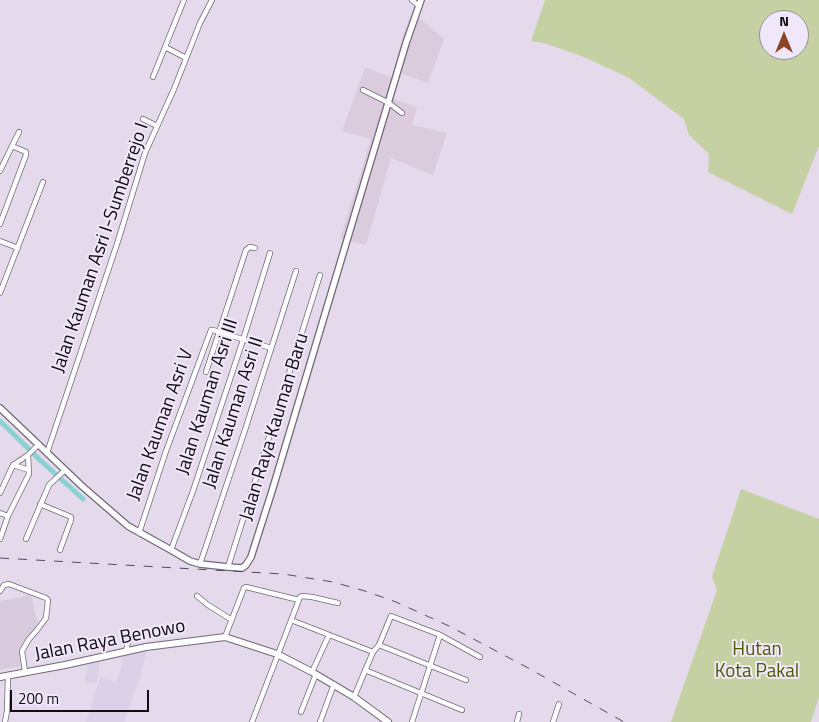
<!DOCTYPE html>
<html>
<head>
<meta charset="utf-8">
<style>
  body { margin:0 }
  #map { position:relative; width:819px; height:722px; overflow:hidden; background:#e4daec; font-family:"Titillium Web",sans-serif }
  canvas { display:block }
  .north { position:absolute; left:759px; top:10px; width:50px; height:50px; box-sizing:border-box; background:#f1e7fa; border:1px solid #978f9d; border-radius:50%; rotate:0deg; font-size:14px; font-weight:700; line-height:20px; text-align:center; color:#0f0c12 }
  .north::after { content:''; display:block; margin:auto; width:18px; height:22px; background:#8c4424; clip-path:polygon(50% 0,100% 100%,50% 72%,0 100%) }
  .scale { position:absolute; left:10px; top:690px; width:139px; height:22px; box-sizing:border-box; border:2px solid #0f0c12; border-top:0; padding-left:6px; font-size:15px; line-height:18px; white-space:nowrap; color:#0f0c12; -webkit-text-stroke:4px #f1e7fa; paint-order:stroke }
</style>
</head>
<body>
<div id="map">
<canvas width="819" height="722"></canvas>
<div class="north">N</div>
<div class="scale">200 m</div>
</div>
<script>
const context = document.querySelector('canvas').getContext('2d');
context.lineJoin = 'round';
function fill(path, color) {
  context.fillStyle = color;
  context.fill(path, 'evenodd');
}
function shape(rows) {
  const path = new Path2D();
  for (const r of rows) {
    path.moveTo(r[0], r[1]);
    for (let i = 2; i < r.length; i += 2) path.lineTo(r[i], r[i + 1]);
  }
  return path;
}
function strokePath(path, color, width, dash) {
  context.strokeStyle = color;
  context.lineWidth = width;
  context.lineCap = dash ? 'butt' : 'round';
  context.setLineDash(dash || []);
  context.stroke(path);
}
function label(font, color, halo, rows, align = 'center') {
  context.font = font + ' "Titillium Web",sans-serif';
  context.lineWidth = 4;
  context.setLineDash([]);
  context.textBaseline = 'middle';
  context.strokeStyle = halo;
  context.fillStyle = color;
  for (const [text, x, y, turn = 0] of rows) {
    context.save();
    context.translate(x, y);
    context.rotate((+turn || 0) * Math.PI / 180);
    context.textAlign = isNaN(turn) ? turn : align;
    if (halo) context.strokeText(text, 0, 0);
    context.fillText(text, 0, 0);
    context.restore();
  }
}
const commercial = shape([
  [31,595,38,625,28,638,21,652,20,666,0,670,0,601]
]);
const industrial = shape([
  [412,12,444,39,428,83,400,73,393,99,417,107,412,125,447,133,433,175,391,158,366,245,340,239,371,139,342,131,365,68,392,77,404,32]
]);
const built = shape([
  [147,649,141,674,124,722,86,722,100,677,117,682,122,662,121,653],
  [100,660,97,683,85,682,88,662]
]);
const green = shape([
  [545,0,819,0,819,146,792,214,708,172,709,154,689,135,684,119,629,78,584,57,544,43,531,41],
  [769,20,799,20,799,50,769,50],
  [741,489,819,519,819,697,811,722,671,722,717,590,712,577]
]);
const canal = shape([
  [0,421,40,460,83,499]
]);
const minor = shape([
  [184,0,165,47,186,58],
  [412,0,419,6],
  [153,77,165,47],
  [363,90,389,103,402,113],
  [143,119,157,126],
  [0,171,12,146],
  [0,224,26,155,26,152,12,146,19,132],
  [0,241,18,248],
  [0,293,43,182],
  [206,372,246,250,250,247,255,248],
  [47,453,117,244,145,153,174,89,200,23,212,0],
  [28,455,39,444],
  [13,465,29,470],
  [0,493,13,465,28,455,29,474,8,516,0,539],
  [40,504,71,517,71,520,60,550],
  [0,513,8,516],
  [139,533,166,451,211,330,213,330,271,348],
  [26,539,49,485,65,470],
  [171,550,193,491,243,340,270,253],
  [200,564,245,430,296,271],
  [228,567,320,275],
  [0,591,4,585,9,584,46,598,48,600,46,618,37,630,29,639,22,651,25,672],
  [197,596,208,605,232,620],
  [291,620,373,652],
  [440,635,480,657],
  [225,637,244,588,246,587,299,600],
  [379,645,466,680],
  [126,651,130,633],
  [365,670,462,710],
  [312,672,329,635],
  [354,697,373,652,379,645,391,616,438,634,440,635,412,722],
  [301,712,316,674],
  [5,722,7,711,8,675],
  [252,722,300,597,302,596,312,597,338,603],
  [320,722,334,684],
  [517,722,519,714],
  [553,722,559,704]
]);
const tertiary = shape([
  [0,408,83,487,128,526,171,550,190,561,200,564,228,567,242,568,246,565,251,557,272,491,406,43,421,0]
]);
const secondary = shape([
  [0,677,65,665,146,647,225,637,277,654,312,672,354,697,388,722]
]);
const rail = shape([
  [0,558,283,574,333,582,365,591,396,602,449,626,530,669,624,722]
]);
const streetNames = [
  ["Jalan Kauman Asri I-Sumberrejo I",101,248,-71],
  ["Jalan Kauman Asri III",208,397,-72],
  ["Jalan Kauman Asri II",234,413,-72],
  ["Jalan Kauman Asri V",161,425,-70],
  ["Jalan Raya Kauman Baru",275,427,-73],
  ["Jalan Raya Benowo",110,641,-11]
];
const parkNames = [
  ["Hutan",757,650],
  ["Kota Pakal",757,672]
];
fill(commercial, '#d9cbde');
fill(industrial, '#dacbdd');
fill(built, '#dccfe8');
fill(green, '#c5d1a3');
strokePath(canal, '#89d2d1', 5);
strokePath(minor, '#716878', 6);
strokePath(tertiary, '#716878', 8);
strokePath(secondary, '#716878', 8);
strokePath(minor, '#fff', 4.5);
strokePath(tertiary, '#fff', 5.5);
strokePath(secondary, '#fff', 6);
strokePath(rail, '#514c56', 1, [9, 9]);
label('19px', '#0f0c12', '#f1e7fa', streetNames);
label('19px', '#4b5903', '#f1e7fa', parkNames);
</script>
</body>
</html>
